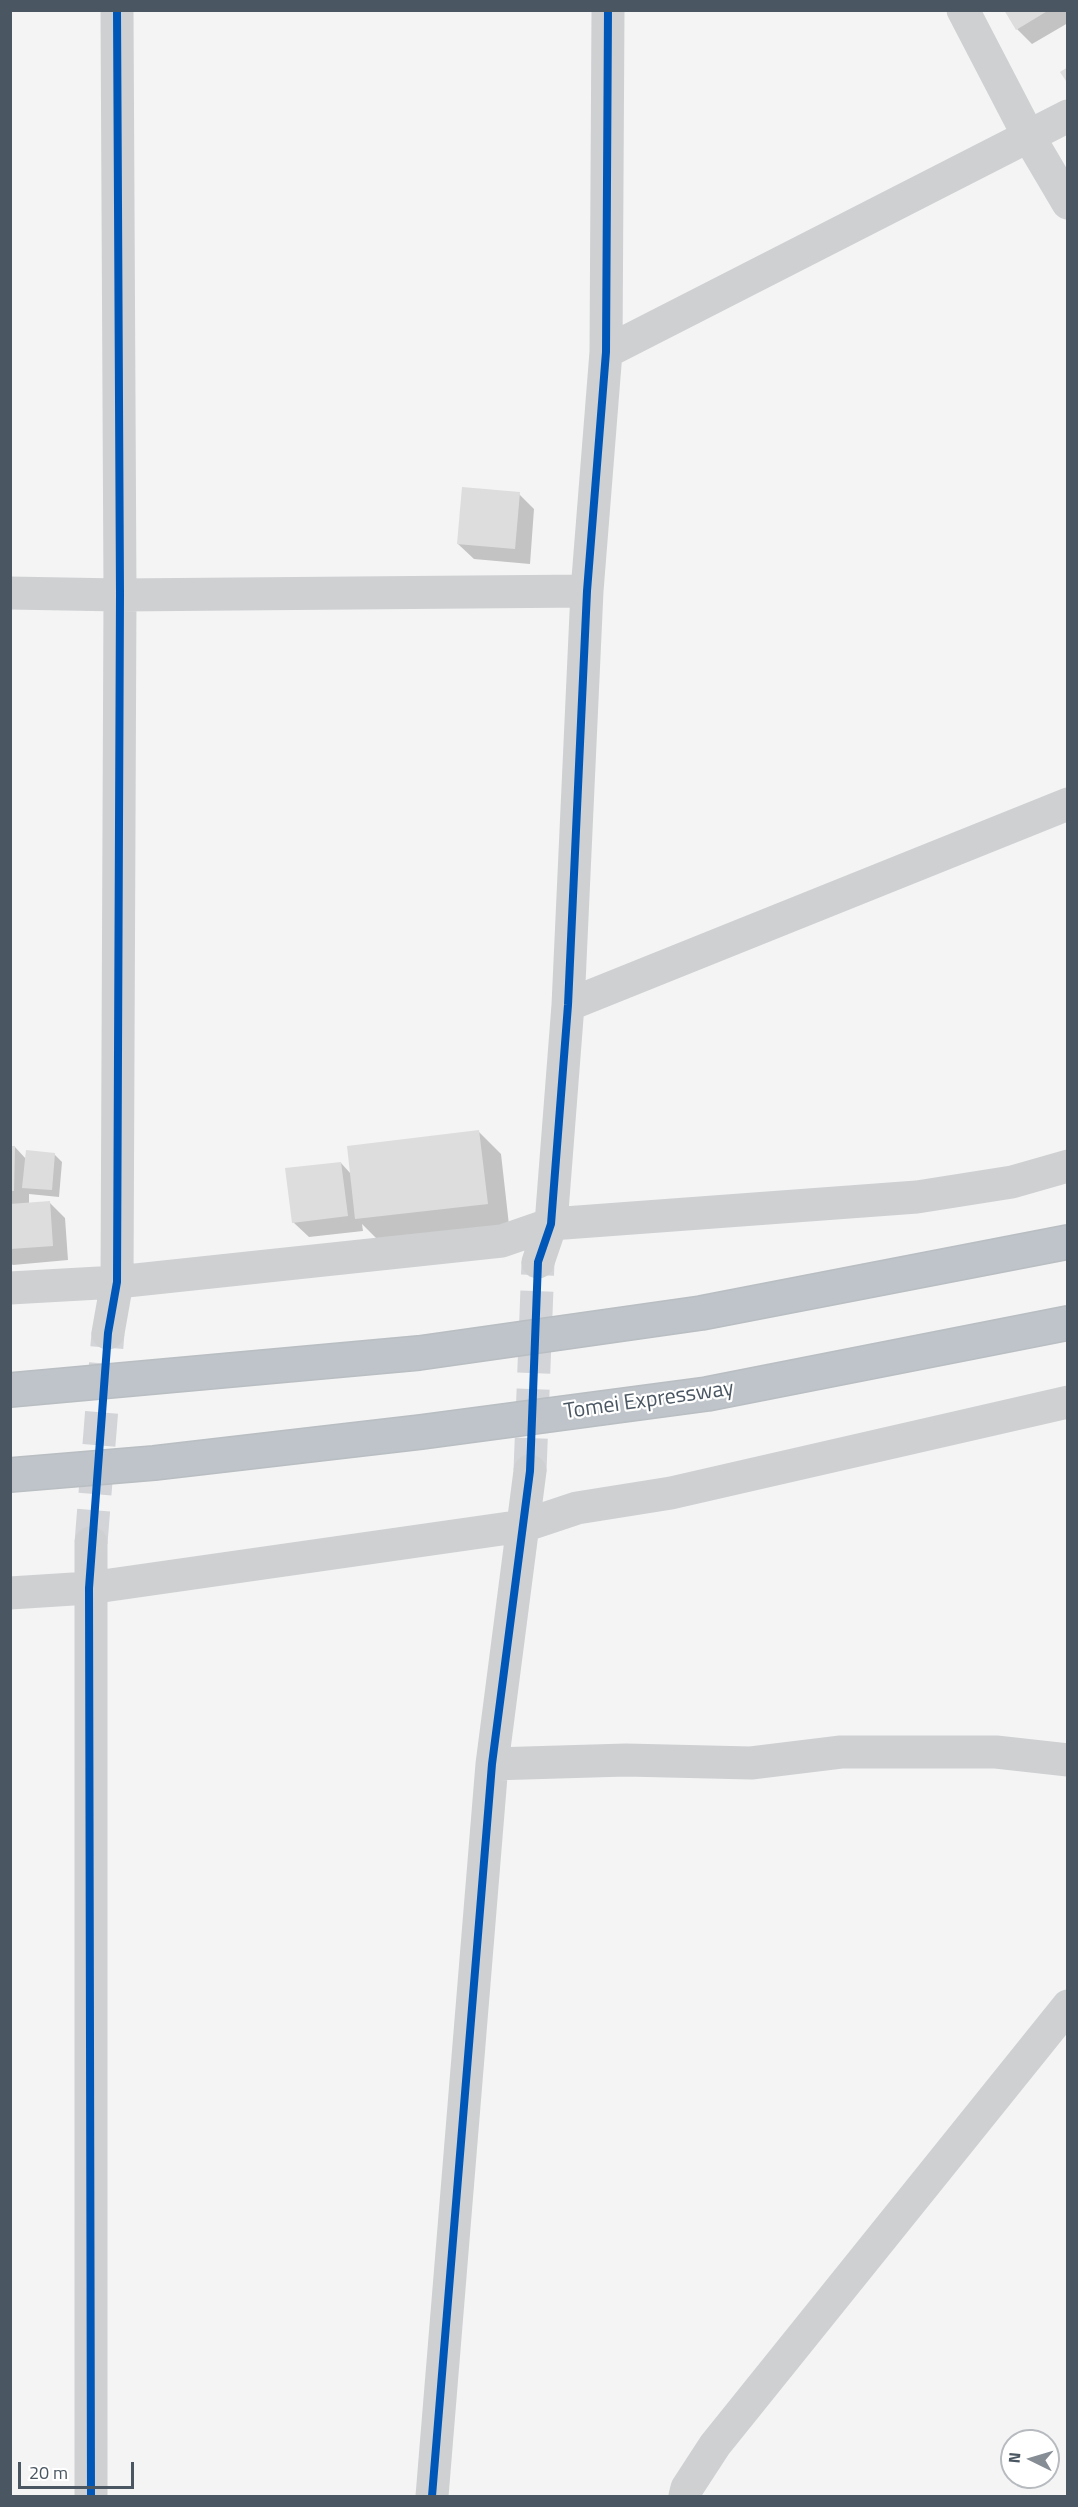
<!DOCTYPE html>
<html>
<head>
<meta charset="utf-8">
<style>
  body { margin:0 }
  #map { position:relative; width:1078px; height:2507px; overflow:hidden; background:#f4f4f4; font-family:"Titillium Web",sans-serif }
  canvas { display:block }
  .frame { position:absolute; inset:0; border:12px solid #4a5661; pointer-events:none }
  .north { position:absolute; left:1000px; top:2429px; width:60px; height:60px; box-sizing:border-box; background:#fff; border:2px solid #b7bbc0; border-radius:50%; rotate:275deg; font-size:16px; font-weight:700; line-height:24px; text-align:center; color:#4a5661 }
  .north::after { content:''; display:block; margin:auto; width:21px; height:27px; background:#868d94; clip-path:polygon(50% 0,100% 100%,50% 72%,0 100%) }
  .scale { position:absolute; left:18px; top:2462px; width:116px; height:27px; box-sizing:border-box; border:3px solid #4a5661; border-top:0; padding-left:8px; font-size:18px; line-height:21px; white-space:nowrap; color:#4a5661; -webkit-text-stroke:4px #fff; paint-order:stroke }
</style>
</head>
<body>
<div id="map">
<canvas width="1078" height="2507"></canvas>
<div class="frame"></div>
<div class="north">N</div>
<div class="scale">20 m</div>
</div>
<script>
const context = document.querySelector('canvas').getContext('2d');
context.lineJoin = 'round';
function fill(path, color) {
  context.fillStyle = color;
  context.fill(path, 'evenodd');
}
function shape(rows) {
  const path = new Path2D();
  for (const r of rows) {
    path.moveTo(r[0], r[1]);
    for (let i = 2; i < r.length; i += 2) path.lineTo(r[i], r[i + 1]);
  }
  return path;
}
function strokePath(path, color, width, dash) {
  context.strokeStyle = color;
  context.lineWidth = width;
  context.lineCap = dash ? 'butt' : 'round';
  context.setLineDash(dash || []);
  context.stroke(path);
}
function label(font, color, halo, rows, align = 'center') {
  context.font = font + ' "Titillium Web",sans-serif';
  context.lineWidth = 4.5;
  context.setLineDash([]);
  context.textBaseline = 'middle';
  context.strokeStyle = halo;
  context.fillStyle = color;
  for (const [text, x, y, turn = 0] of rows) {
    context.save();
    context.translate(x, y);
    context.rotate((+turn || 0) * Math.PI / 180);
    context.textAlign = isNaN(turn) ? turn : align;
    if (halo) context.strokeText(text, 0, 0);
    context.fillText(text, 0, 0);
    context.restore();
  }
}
const shadow = shape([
  [1006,10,1068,10,1068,23,1032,44,1017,29],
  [519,494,534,509,530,564,474,559,458,544],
  [479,1132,501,1154,509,1225,379,1241,362,1224,363,1231,309,1237,293,1222,341,1163,351,1174],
  [10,1147,15,1147,26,1159,54,1154,62,1162,59,1197,29,1194,29,1204,50,1203,65,1218,68,1260,13,1265,10,1263]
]);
const building = shape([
  [1004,10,1049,10,1016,30],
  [1068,67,1068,84,1060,72],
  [462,487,520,492,515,549,457,544],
  [479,1130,488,1204,355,1219,347,1146],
  [10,1146,15,1146,14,1191,10,1191],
  [26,1150,55,1153,52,1190,22,1188],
  [341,1162,348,1216,292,1223,285,1168],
  [50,1201,53,1246,10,1249,10,1204]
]);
const streetTunnel = shape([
  [530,1471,538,1262],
  [91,1543,108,1333]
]);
const street = shape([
  [963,10,1029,137,1068,203],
  [606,352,1068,116],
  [10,593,120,595,587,591],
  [568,1005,1068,804],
  [538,1262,551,1224,568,1005,587,591,606,352,608,10],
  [10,1288,117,1282,502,1241,551,1224,917,1197,1012,1182,1068,1166],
  [108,1333,117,1282,120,595,117,10],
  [91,1543,91,2496],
  [10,1593,89,1588,523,1526,577,1508,671,1493,1068,1402],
  [492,1764,626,1760,751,1763,841,1752,996,1752,1068,1760],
  [432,2496,492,1764,530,1471],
  [685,2496,687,2488,715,2445,1068,2006]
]);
const highway = shape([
  [10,1390,419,1353,701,1313,1068,1242],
  [10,1475,154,1463,421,1432,707,1394,1068,1323]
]);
const cycleway = shape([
  [91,2496,89,1588,108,1333,117,1282,120,595,117,10],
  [432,2496,492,1764,530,1471,538,1262,551,1224,568,1005,587,591,606,352,608,10]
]);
const streetNames = [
  ["Tomei Expressway",649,1401,-8]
];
fill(shadow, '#0003');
fill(building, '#ddddde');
strokePath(streetTunnel, '#d2d4d7', 33, [33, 16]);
strokePath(highway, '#b9bec3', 36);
strokePath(street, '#ced0d2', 33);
strokePath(highway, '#bec4c9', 33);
strokePath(cycleway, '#0057b8', 8);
label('22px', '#4a5661', '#fff', streetNames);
</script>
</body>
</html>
